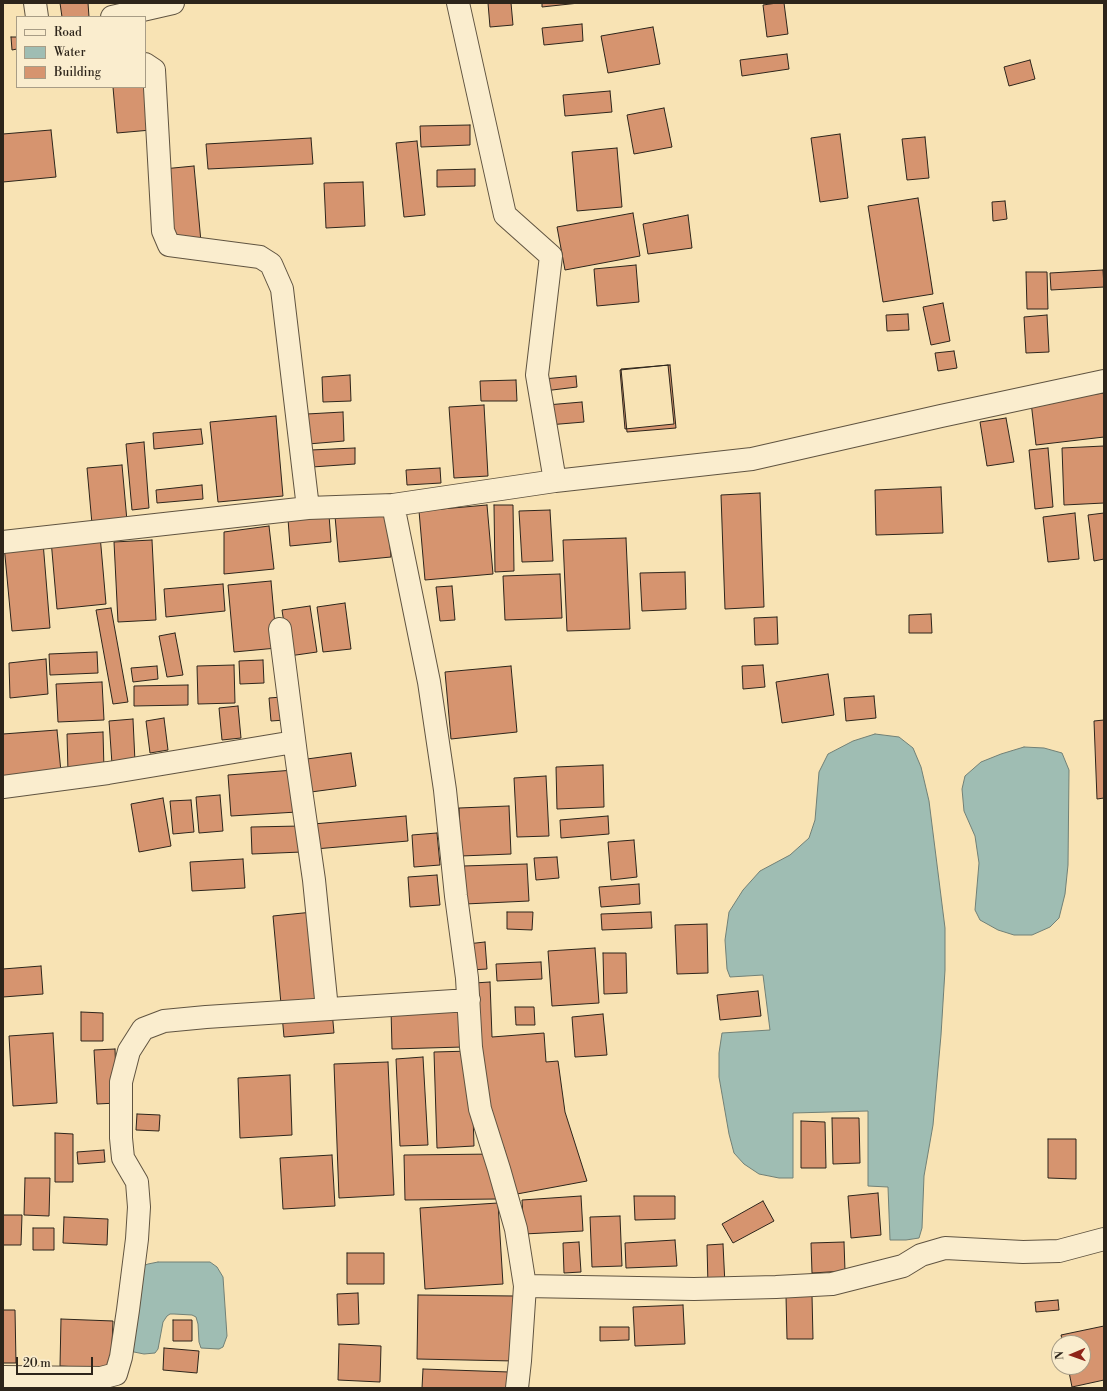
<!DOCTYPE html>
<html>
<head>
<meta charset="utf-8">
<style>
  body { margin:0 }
  #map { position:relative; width:1107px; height:1391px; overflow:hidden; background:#f8e3b4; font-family:"Libre Bodoni",serif }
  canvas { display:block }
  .frame { position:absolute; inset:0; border:4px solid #2d251b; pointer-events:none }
  .legend { position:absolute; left:16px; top:16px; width:130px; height:72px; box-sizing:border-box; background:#faedce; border:1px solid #a89d86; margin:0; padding:5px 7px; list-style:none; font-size:12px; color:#2d251b }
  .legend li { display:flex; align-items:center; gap:8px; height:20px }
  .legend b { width:20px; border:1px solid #a89d86 }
  .north { position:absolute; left:1051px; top:1335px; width:40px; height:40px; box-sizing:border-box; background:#faedce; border:1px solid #a89d86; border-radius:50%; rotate:268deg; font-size:11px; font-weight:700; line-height:16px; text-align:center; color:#2d251b }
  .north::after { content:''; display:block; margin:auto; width:14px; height:18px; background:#8f2418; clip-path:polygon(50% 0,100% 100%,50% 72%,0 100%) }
  .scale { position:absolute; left:16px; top:1357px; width:77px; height:18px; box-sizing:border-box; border:2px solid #2d251b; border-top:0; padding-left:5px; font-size:12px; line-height:14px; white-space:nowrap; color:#2d251b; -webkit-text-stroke:3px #faedce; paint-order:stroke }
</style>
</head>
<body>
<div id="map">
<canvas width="1107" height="1391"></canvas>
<div class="frame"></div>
<ul class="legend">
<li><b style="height:5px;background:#faedce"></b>Road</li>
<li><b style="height:11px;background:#9fbdb3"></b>Water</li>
<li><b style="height:11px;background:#d6946f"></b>Building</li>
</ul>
<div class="north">N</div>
<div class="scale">20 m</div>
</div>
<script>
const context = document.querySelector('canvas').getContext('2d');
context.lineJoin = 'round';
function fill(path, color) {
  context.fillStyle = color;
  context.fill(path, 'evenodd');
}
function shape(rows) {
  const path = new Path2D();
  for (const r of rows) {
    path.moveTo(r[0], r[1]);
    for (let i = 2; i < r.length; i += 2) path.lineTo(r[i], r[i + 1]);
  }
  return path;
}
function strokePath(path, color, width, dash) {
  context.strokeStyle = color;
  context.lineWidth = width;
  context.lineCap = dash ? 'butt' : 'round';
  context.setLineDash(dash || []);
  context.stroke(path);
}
const water = shape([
  [875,734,899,737,913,748,921,767,929,801,945,928,945,970,941,1035,933,1125,924,1176,922,1228,919,1238,906,1240,890,1240,888,1187,868,1186,868,1111,793,1113,793,1178,779,1178,759,1174,744,1164,734,1153,729,1134,719,1077,719,1053,722,1033,770,1030,763,975,730,977,727,969,725,940,729,912,743,890,760,871,790,855,809,838,815,820,819,772,828,754,853,741,875,734],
  [1024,747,1044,748,1062,753,1069,770,1068,865,1065,894,1059,918,1050,927,1032,935,1014,935,998,930,980,920,975,910,979,863,975,836,964,811,962,789,965,776,981,762,1001,754,1024,747],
  [158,1262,210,1262,217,1267,223,1277,227,1336,223,1347,219,1349,201,1348,199,1342,198,1324,196,1317,192,1315,174,1314,170,1314,167,1316,163,1322,158,1349,155,1353,144,1354,134,1352,129,1348,140,1267,148,1264,158,1262]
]);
const building = shape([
  [60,3,88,3,89,17,62,17,60,3],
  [488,3,511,3,513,25,490,27,488,3],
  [542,3,579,3,542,7,542,3],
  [777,3,784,3,788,34,767,37,763,5,777,3],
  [582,24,583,41,544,45,542,28,582,24],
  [653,27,660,64,608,73,601,36,653,27],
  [11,37,17,37,17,49,12,50,11,37],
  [787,54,789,69,742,76,740,60,787,54],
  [1030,60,1035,79,1009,86,1004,67,1030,60],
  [113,87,145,87,151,130,117,133,113,87],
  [610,91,612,112,565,116,563,95,610,91],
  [664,108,672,147,634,154,627,115,664,108],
  [470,125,470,145,421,147,420,126,470,125],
  [51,130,56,177,3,182,3,134,51,130],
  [840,134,848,198,820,202,811,138,840,134],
  [925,137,929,178,907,180,902,139,925,137],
  [311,138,313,164,208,169,206,144,311,138],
  [417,141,425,215,404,217,396,143,417,141],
  [617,148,622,207,577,211,572,152,617,148],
  [194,166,201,242,170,245,163,169,194,166],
  [475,169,475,186,437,187,437,170,475,169],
  [363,182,365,226,326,228,324,183,363,182],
  [918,198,933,294,883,302,868,206,918,198],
  [1005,201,1007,219,993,221,992,202,1005,201],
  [633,213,640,256,565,270,557,227,633,213],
  [688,215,692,248,648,254,643,224,688,215],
  [636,265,639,302,597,306,594,269,636,265],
  [1103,270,1104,287,1051,290,1050,273,1103,270],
  [1026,272,1047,272,1048,309,1027,309,1026,272],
  [943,303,950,341,931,345,923,307,943,303],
  [908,314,909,330,887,331,886,315,908,314],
  [1047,315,1049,352,1026,353,1024,317,1047,315],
  [954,351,957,368,938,371,935,353,954,351],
  [668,365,674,424,625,429,620,370,668,365],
  [670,365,676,428,627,432,621,369,670,365],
  [350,375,351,401,323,402,322,377,350,375],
  [576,376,577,387,544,391,543,379,576,376],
  [516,380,517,401,481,401,480,381,516,380],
  [1104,393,1104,437,1036,445,1031,402,1104,393],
  [582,402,584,422,548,425,547,405,582,402],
  [484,405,488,476,454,478,449,407,484,405],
  [343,412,344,441,308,444,307,414,343,412],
  [276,416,283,496,218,502,210,422,276,416],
  [1006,418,1014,462,987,466,980,422,1006,418],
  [201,429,203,444,154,449,153,433,201,429],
  [144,442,149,508,132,510,126,444,144,442],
  [1104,446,1104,503,1064,505,1062,448,1104,446],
  [355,448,355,464,312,467,311,450,355,448],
  [1048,448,1053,507,1035,509,1029,450,1048,448],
  [122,465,127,521,92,524,87,468,122,465],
  [440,468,441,483,407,485,406,470,440,468],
  [202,485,203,499,157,503,156,490,202,485],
  [941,487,943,533,876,535,875,490,941,487],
  [760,493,764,607,725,609,721,495,760,493],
  [487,505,493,574,425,580,419,511,487,505],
  [494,505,513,505,514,571,495,572,494,505],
  [550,510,553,561,522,562,519,511,550,510],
  [387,512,391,557,339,562,335,516,387,512],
  [1075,513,1079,559,1048,562,1043,517,1075,513],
  [1104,513,1104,559,1094,561,1088,515,1104,513],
  [329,515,331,542,290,546,288,519,329,515],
  [269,526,274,569,224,574,224,532,269,526],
  [100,535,106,604,57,609,51,540,100,535],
  [626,538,630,629,567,631,563,540,626,538],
  [152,540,156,620,118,622,114,542,152,540],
  [43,542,50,628,12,631,4,545,43,542],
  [685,572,686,609,642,611,640,573,685,572],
  [560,574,562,618,505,620,503,576,560,574],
  [271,581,277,648,234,652,228,585,271,581],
  [223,584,225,611,166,617,164,589,223,584],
  [452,586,455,620,440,621,436,587,452,586],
  [345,603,351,649,323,652,317,607,345,603],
  [310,606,317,652,289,656,282,610,310,606],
  [111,608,128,702,113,704,96,610,111,608],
  [931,614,932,633,909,633,909,615,931,614],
  [777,617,778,644,755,645,754,618,777,617],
  [175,633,183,675,167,677,159,636,175,633],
  [97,652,98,673,50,675,49,654,97,652],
  [46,659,48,694,10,698,9,663,46,659],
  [263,660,264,683,240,684,239,661,263,660],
  [234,665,235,703,198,704,197,666,234,665],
  [763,665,765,687,743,689,742,666,763,665],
  [157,666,158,679,133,682,131,668,157,666],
  [511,666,517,732,451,739,445,672,511,666],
  [828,674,834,715,782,723,776,682,828,674],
  [102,682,104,720,58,722,56,684,102,682],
  [188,685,188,705,134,706,134,686,188,685],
  [874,696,876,718,846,721,844,698,874,696],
  [282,697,285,720,271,721,269,698,282,697],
  [238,706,241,738,222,740,219,708,238,706],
  [164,718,168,750,150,753,146,721,164,718],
  [133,719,135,762,112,764,109,721,133,719],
  [1104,720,1104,798,1097,799,1094,721,1104,720],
  [57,730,61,772,3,776,3,734,57,730],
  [103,732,104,770,68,772,67,734,103,732],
  [351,753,356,786,311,792,307,759,351,753],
  [603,765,604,807,557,809,556,767,603,765],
  [294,770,297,812,231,816,228,775,294,770],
  [546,776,549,836,517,837,514,778,546,776],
  [220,795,223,831,199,833,196,797,220,795],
  [163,798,171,846,139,852,131,804,163,798],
  [191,800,194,832,173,834,170,801,191,800],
  [509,806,511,854,461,856,459,808,509,806],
  [406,816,408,841,315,849,313,824,406,816],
  [608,816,609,834,561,838,560,820,608,816],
  [301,826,302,852,252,854,251,827,301,826],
  [437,833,440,865,414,867,412,835,437,833],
  [634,840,637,877,611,880,608,842,634,840],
  [557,857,559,878,536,880,534,858,557,857],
  [243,859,245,888,192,891,190,862,243,859],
  [527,864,529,901,465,904,463,866,527,864],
  [437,875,440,905,410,907,408,877,437,875],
  [639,884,640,904,601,907,599,887,639,884],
  [323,911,334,1033,284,1037,273,916,323,911],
  [507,912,533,912,532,930,507,929,507,912],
  [651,912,652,928,602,930,601,914,651,912],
  [707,924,708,973,677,974,675,925,707,924],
  [485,942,487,969,470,970,467,944,485,942],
  [595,948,599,1003,552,1006,548,951,595,948],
  [603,953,626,953,627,993,604,994,603,953],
  [541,962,542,979,497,981,496,964,541,962],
  [41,966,43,994,3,997,3,969,41,966],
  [490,982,492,1037,544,1033,546,1062,558,1061,565,1112,587,1181,517,1194,504,1148,494,1126,478,1058,474,983,490,982],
  [758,991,761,1016,720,1020,717,995,758,991],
  [515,1007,534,1007,535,1025,516,1025,515,1007],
  [462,1008,463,1047,392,1049,391,1009,462,1008],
  [81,1012,103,1013,103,1041,81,1041,81,1012],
  [603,1014,607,1055,575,1057,572,1017,603,1014],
  [53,1033,57,1103,13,1106,9,1036,53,1033],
  [115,1049,117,1103,97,1104,94,1050,115,1049],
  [471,1051,474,1146,437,1148,434,1052,471,1051],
  [423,1057,428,1145,400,1146,396,1059,423,1057],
  [388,1062,394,1195,339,1198,334,1064,388,1062],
  [290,1075,292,1135,240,1138,238,1078,290,1075],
  [137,1114,160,1115,159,1131,136,1130,137,1114],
  [832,1118,859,1118,860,1163,833,1164,832,1118],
  [801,1121,825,1122,826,1168,801,1168,801,1121],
  [55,1133,73,1134,73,1182,55,1182,55,1133],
  [1048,1139,1076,1139,1076,1179,1048,1178,1048,1139],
  [104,1150,105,1162,78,1164,77,1152,104,1150],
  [497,1154,497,1199,405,1200,404,1155,497,1154],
  [332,1155,335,1206,283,1209,280,1158,332,1155],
  [25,1178,50,1178,49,1216,24,1215,25,1178],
  [878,1193,881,1235,851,1238,848,1196,878,1193],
  [581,1196,583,1231,524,1234,522,1200,581,1196],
  [634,1196,675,1196,675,1219,635,1220,634,1196],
  [763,1201,774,1221,733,1243,722,1224,763,1201],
  [498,1203,503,1284,425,1289,420,1208,498,1203],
  [3,1215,22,1215,21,1245,3,1245,3,1215],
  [620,1216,622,1266,592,1267,590,1217,620,1216],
  [64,1217,108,1219,107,1245,63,1243,64,1217],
  [33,1228,54,1228,54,1250,33,1250,33,1228],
  [675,1240,677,1266,626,1268,625,1243,675,1240],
  [579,1242,581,1272,564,1273,563,1243,579,1242],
  [844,1242,845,1271,812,1273,811,1243,844,1242],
  [723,1244,725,1285,708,1286,707,1245,723,1244],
  [347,1253,384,1253,384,1284,347,1284,347,1253],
  [358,1293,359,1324,338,1325,337,1294,358,1293],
  [418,1295,515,1296,514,1361,417,1359,418,1295],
  [812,1295,813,1339,787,1339,786,1296,812,1295],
  [1058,1300,1059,1310,1036,1312,1035,1302,1058,1300],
  [683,1305,685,1344,635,1346,633,1307,683,1305],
  [3,1310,15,1310,16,1363,3,1363,3,1310],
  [61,1319,113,1321,111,1369,60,1366,61,1319],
  [173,1320,192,1320,192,1341,173,1341,173,1320],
  [1104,1326,1104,1380,1072,1387,1068,1367,1083,1367,1083,1343,1063,1343,1061,1335,1104,1326],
  [600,1327,629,1327,629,1340,600,1341,600,1327],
  [339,1344,381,1346,380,1382,338,1380,339,1344],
  [164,1348,199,1351,197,1373,163,1370,164,1348],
  [423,1369,509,1372,509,1388,422,1388,423,1369]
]);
const street = shape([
  [35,3,37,17],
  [458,3,505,215,551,256,537,375,555,481],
  [112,17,173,3],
  [145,64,154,70,163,231,169,245,260,257,271,264,282,289,308,508,393,505,429,682,445,790,456,896,467,978,471,1047,480,1109,499,1169,516,1229,525,1286,520,1361,517,1388],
  [393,505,555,481,752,459,941,416,1104,381],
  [3,542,308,508],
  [280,629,297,762,314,880,327,1009],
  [3,787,108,773,294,742],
  [525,1286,694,1289,776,1287,832,1284,903,1266,921,1255,945,1248,1023,1252,1059,1251,1104,1239],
  [3,1377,101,1378,116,1374,121,1357,128,1310,137,1239,139,1207,137,1182,123,1158,121,1138,121,1082,129,1051,143,1029,164,1021,206,1017,469,1000]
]);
fill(water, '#9fbdb3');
strokePath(water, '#718076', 1);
fill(building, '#d6946f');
strokePath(building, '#2d251b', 1);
strokePath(street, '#605441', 24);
strokePath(street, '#faedce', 22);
</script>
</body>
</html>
